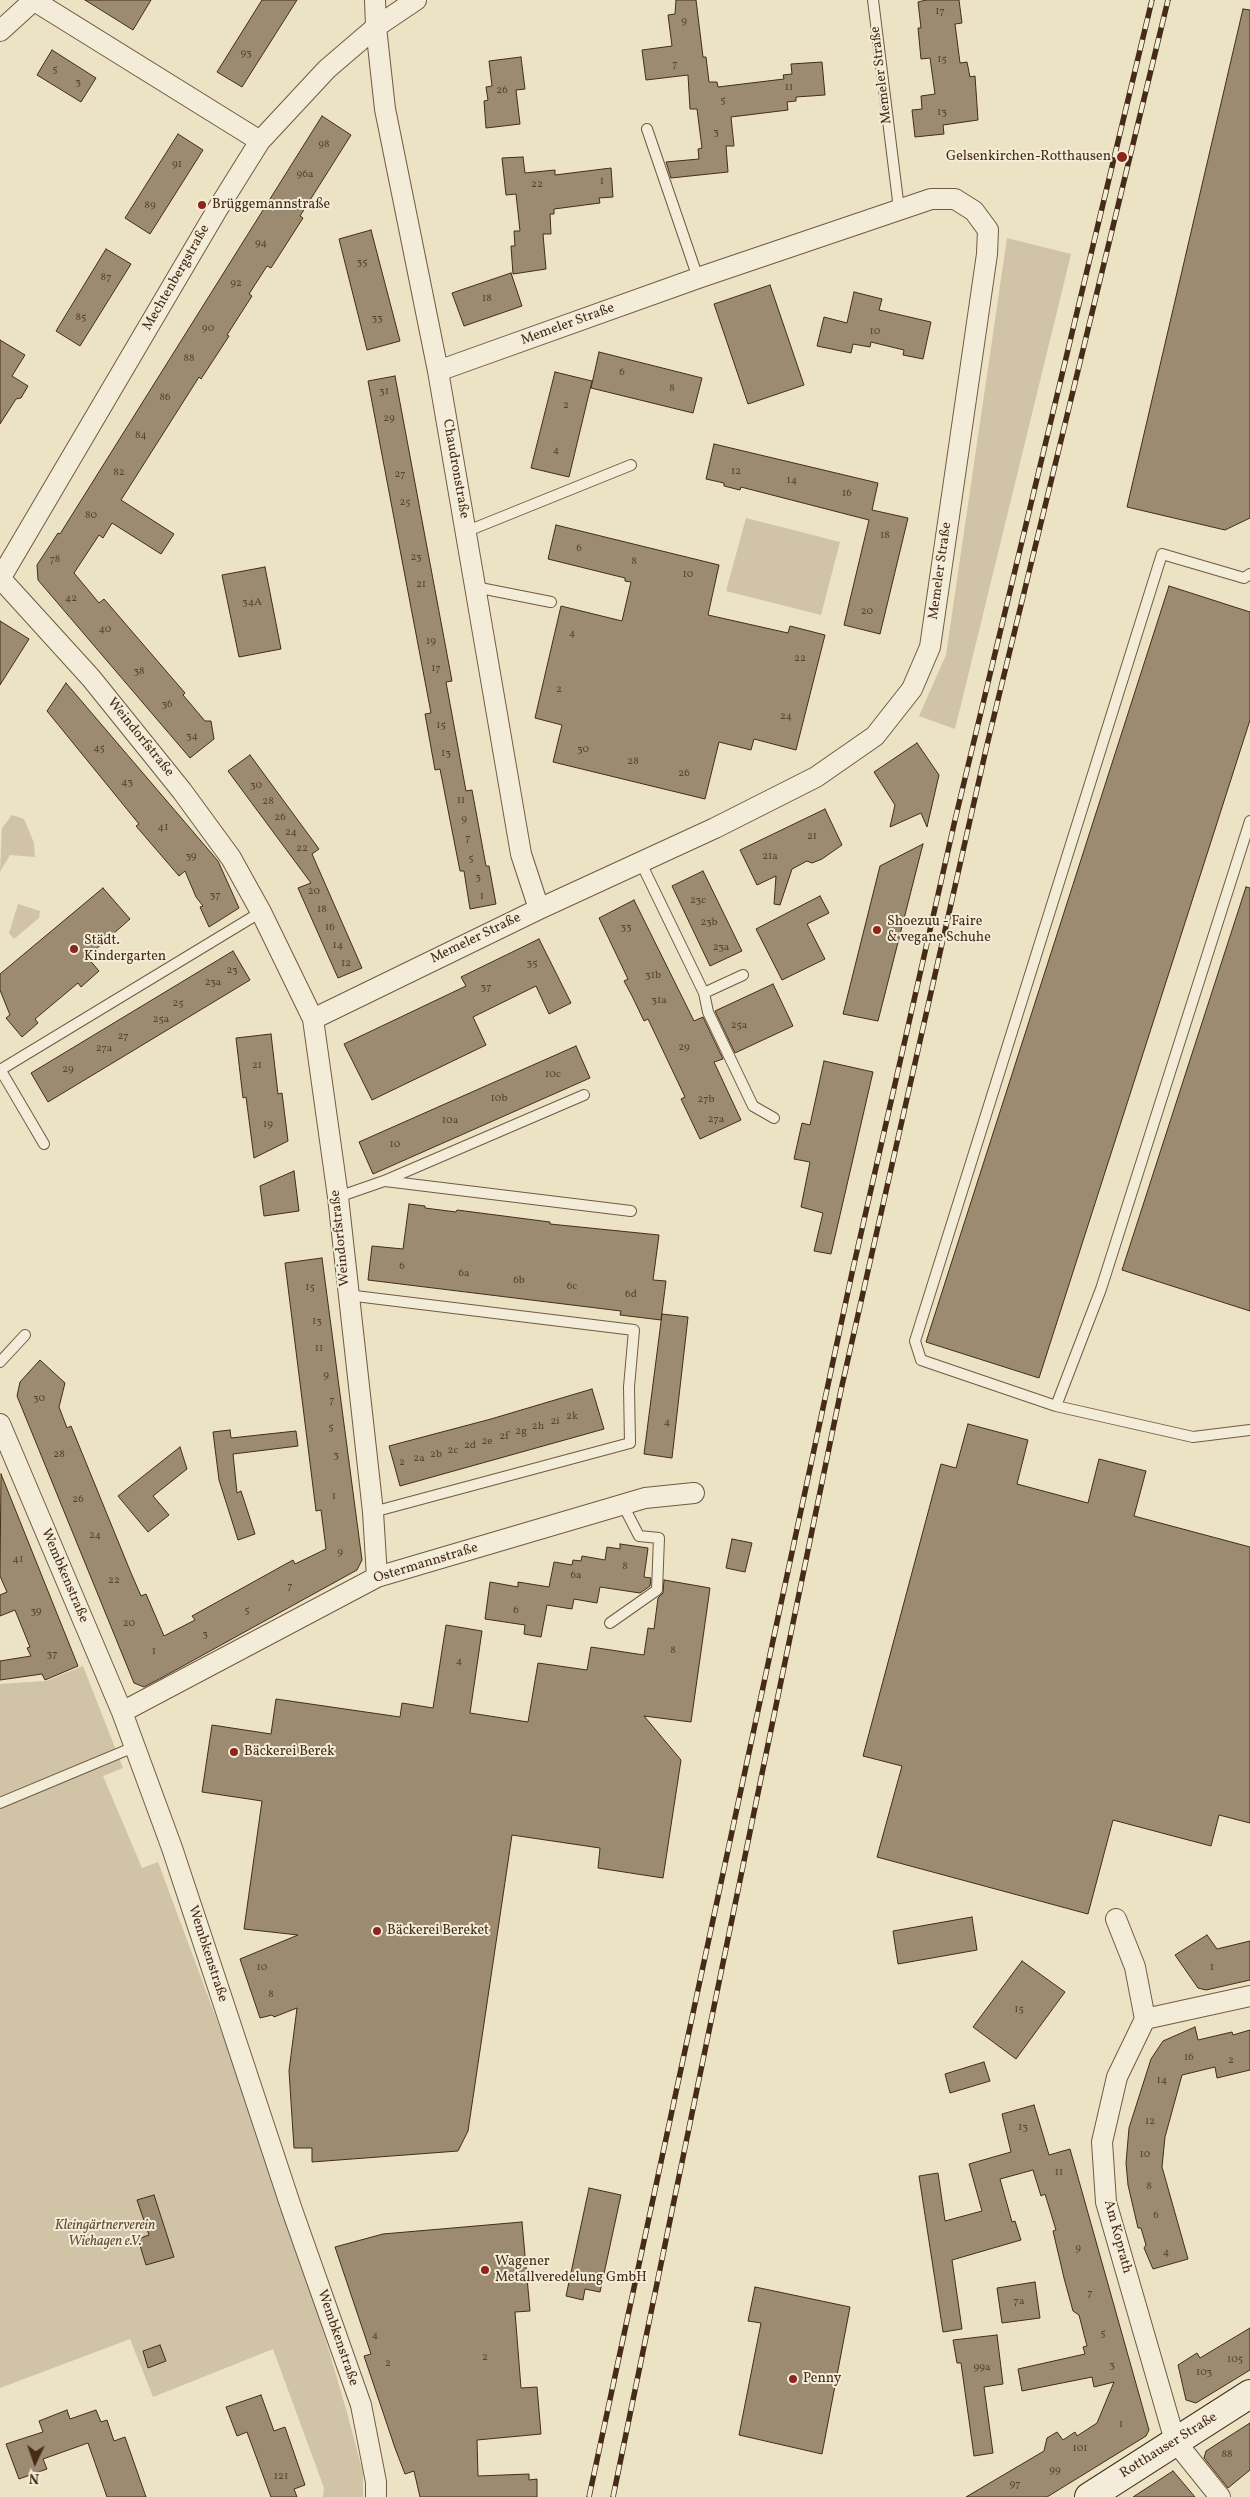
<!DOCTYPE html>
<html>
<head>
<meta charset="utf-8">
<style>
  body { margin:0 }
  #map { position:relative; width:1250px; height:2497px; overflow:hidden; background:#ece2c4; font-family:Vollkorn,serif }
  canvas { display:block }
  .north { position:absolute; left:10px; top:2437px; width:50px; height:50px; -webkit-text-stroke:4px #f3ecd9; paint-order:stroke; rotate:183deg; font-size:14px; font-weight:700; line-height:20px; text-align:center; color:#462c16 }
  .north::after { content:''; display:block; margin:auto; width:18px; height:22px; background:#462c16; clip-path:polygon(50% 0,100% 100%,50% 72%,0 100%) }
</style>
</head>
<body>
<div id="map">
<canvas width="1250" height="2497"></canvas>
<div class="north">N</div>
</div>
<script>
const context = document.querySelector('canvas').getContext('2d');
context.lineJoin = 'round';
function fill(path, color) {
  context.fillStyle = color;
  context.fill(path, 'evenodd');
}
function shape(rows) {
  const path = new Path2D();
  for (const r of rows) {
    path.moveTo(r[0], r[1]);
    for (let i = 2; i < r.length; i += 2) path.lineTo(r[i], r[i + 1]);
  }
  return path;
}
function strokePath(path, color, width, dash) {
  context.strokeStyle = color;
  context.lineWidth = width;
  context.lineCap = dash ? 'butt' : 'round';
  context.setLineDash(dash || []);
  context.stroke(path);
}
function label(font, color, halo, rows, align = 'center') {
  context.font = font + ' Vollkorn,serif';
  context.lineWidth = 4;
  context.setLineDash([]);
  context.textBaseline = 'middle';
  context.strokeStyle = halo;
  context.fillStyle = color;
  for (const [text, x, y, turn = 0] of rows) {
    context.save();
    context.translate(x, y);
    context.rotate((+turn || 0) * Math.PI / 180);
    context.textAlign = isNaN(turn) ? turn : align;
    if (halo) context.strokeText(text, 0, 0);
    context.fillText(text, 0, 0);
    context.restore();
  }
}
const green = shape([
  [1007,238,1071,254,955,729,919,716,946,655],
  [746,518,840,542,821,615,726,591],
  [12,815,24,819,34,843,35,857,10,855,0,872,2,828],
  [18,904,40,911,39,918,14,939,9,933],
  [83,1666,123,1768,103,1776,142,1868,158,1862,288,2211,348,2416,363,2473,363,2497,323,2497,324,2488,273,2349,153,2397,130,2339,0,2388,0,1684,46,1681]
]);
const building = shape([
  [85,0,151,0,133,30,85,0],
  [262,0,297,0,242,87,217,72,262,0],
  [676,0,696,0,703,57,706,57,709,82,717,82,718,87,784,79,783,75,792,74,791,64,822,62,825,95,796,97,796,101,787,102,788,110,731,117,734,146,726,146,728,172,671,178,666,162,699,159,698,149,702,148,697,109,690,109,688,75,646,80,642,50,672,46,668,15,675,14,676,0],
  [926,0,959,0,962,23,955,24,960,63,967,62,970,77,975,76,978,120,943,125,944,134,915,137,912,110,922,109,921,96,935,94,930,58,921,59,918,28,921,28,918,2,926,0],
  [1243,9,1250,10,1250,518,1225,530,1127,507,1243,9],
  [52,50,96,78,81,102,37,75,52,50],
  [521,57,525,89,516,90,520,124,486,128,484,101,488,100,486,87,492,86,489,61,521,57],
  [322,116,351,135,300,216,303,218,271,268,267,266,249,294,252,296,227,335,229,336,201,379,199,377,121,500,174,534,161,554,112,523,103,538,99,535,74,573,99,603,104,599,185,693,183,695,205,721,211,721,214,739,190,758,38,580,37,565,58,533,60,534,322,116],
  [178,134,203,150,150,234,125,218,178,134],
  [523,157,525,173,555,170,555,175,611,168,613,197,599,198,600,203,554,209,554,214,550,214,551,234,543,234,546,269,513,274,511,246,515,246,514,231,520,231,516,194,506,195,502,158,523,157],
  [371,230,400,341,367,350,339,239,371,230],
  [106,249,131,264,80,346,56,331,106,249],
  [511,273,522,306,464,326,452,293,511,273],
  [770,285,804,385,748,404,714,304,770,285],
  [854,292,882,299,879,310,931,322,923,359,903,355,904,350,871,342,870,347,853,344,851,353,817,346,824,317,847,323,854,292],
  [0,340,25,355,12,376,28,386,21,398,16,399,0,424,0,340],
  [599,352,702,378,693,413,591,388,599,352],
  [555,372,592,381,569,477,531,468,555,372],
  [395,376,452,681,446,682,466,791,472,790,486,866,489,866,496,904,470,909,464,871,460,871,440,769,435,770,425,714,431,713,368,381,395,376],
  [714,444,878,483,872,510,908,518,880,634,844,625,869,520,741,487,740,490,724,486,724,483,706,479,714,444],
  [556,525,719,565,708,615,788,633,790,626,825,635,796,750,754,739,751,750,719,742,705,799,553,762,562,725,535,718,561,606,622,621,631,582,625,581,625,578,548,559,556,525],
  [265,567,281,649,239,657,222,575,265,567],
  [1169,586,1250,612,1250,720,1039,1378,926,1342,1169,586],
  [0,621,29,639,0,685,0,621],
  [66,683,218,861,239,908,209,927,200,907,203,906,196,897,185,871,179,876,136,826,139,824,47,711,66,683],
  [917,743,939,775,927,827,921,813,890,827,895,805,874,772,917,743],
  [250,755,319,849,312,854,362,968,338,978,298,888,311,883,228,771,250,755],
  [825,809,842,845,822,859,812,863,807,861,792,869,780,905,774,904,776,876,757,885,740,850,825,809],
  [923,844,878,1021,843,1014,880,866,923,844],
  [703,871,742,951,710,966,672,886,703,871],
  [1246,887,1250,888,1250,1311,1122,1270,1246,887],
  [103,888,130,919,87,957,99,971,81,987,78,983,35,1019,38,1023,22,1037,6,1018,10,1015,0,990,0,974,103,888],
  [820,896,829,913,807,924,825,959,782,980,756,929,820,896],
  [634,900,694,1021,703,1017,723,1059,714,1062,741,1120,700,1139,681,1099,685,1097,648,1019,644,1021,632,996,624,981,628,979,599,918,634,900],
  [539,939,571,1003,549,1014,536,986,473,1017,486,1045,372,1100,344,1044,466,986,461,977,539,939],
  [233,951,250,980,48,1102,31,1073,233,951],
  [773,984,793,1026,735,1053,715,1011,773,984],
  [271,1034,278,1094,282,1093,288,1141,254,1158,246,1097,243,1098,236,1038,271,1034],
  [576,1046,590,1078,373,1174,359,1142,576,1046],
  [824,1061,873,1072,831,1254,814,1251,823,1213,801,1207,810,1162,794,1159,802,1123,810,1125,824,1061],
  [294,1171,299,1211,264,1216,260,1186,294,1171],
  [409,1204,425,1206,425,1208,456,1212,457,1210,550,1222,550,1224,659,1235,653,1280,666,1281,661,1320,620,1315,621,1311,368,1280,372,1246,403,1249,409,1204],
  [322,1258,362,1560,357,1570,163,1677,144,1687,134,1683,17,1396,20,1382,40,1360,65,1383,59,1407,67,1428,71,1426,131,1573,141,1596,146,1594,164,1636,195,1620,192,1616,293,1560,295,1564,326,1549,321,1510,316,1511,285,1263,322,1258],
  [662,1314,688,1317,672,1458,644,1454,662,1314],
  [592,1389,604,1429,400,1486,389,1446,491,1419,592,1389],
  [968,1424,1028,1440,1017,1484,1088,1503,1099,1459,1146,1471,1134,1516,1250,1547,1250,1823,1219,1815,1211,1846,1113,1820,1088,1914,877,1857,902,1766,863,1756,941,1464,956,1468,968,1424],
  [230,1430,231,1438,296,1431,298,1446,233,1454,237,1493,241,1491,255,1534,238,1540,219,1480,213,1432,230,1430],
  [180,1447,187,1469,153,1496,169,1515,148,1532,118,1496,180,1447],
  [1,1474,78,1666,45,1680,42,1674,0,1680,0,1661,31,1656,27,1648,30,1647,15,1610,0,1616,0,1595,7,1592,0,1576,1,1474],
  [732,1539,752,1543,745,1572,726,1568,732,1539],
  [620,1544,648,1548,644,1577,651,1578,650,1586,640,1593,600,1587,597,1603,574,1599,572,1609,547,1605,541,1637,524,1634,525,1625,485,1619,490,1582,518,1587,518,1582,549,1587,554,1562,572,1565,573,1560,581,1561,582,1556,605,1560,607,1547,620,1549,620,1544],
  [664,1580,710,1588,691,1722,644,1716,681,1760,663,1878,598,1868,600,1848,512,1835,468,2131,458,2151,312,2162,312,2148,294,2148,289,2071,297,2008,274,2017,272,2015,260,2018,240,1959,298,1935,244,1929,262,1801,202,1792,212,1725,271,1734,276,1699,400,1717,402,1703,433,1708,446,1625,482,1631,470,1713,528,1722,538,1663,587,1670,591,1647,644,1655,648,1628,654,1629,658,1598,663,1593,664,1580],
  [972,1917,977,1950,898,1964,893,1931,972,1917],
  [1207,1935,1217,1949,1250,1941,1250,1980,1206,1990,1198,1988,1175,1955,1207,1935],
  [1022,1961,1065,1992,1016,2059,973,2027,1022,1961],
  [1195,2027,1198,2040,1232,2032,1233,2035,1250,2030,1250,2070,1217,2078,1215,2067,1182,2075,1165,2137,1162,2167,1188,2259,1153,2269,1144,2248,1146,2245,1141,2228,1138,2228,1128,2185,1126,2163,1129,2128,1151,2059,1163,2041,1195,2027],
  [984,2062,990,2081,950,2093,945,2074,984,2062],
  [1034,2105,1049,2155,1070,2149,1149,2430,1146,2436,1047,2497,966,2497,1044,2451,1047,2438,1057,2432,1063,2440,1075,2432,1077,2436,1097,2423,1114,2382,1094,2387,1092,2377,1022,2391,1018,2369,1085,2354,1083,2347,1087,2346,1079,2315,1073,2311,1064,2278,1053,2231,1056,2230,1045,2194,1041,2196,1033,2170,1000,2179,1012,2222,1015,2221,1021,2240,952,2260,962,2329,943,2332,919,2176,938,2173,945,2221,982,2211,969,2164,1011,2152,1002,2114,1034,2105],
  [589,2188,621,2195,600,2292,585,2289,583,2300,566,2296,589,2188],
  [154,2195,174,2257,146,2265,138,2239,149,2235,137,2200,154,2195],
  [522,2222,530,2311,515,2312,521,2388,537,2387,541,2434,477,2440,478,2476,529,2474,529,2480,537,2479,537,2497,420,2497,414,2471,405,2474,395,2448,364,2356,371,2354,335,2247,383,2234,522,2222],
  [1035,2282,1040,2318,1002,2323,997,2288,1035,2282],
  [755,2287,850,2307,822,2454,739,2435,761,2323,748,2321,755,2287],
  [1250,2328,1250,2370,1196,2403,1186,2400,1178,2365,1197,2353,1200,2358,1250,2328],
  [997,2335,1003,2384,984,2387,993,2453,974,2456,961,2363,957,2363,953,2340,997,2335],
  [160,2345,166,2361,148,2368,143,2351,160,2345],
  [261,2395,274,2431,285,2427,305,2485,294,2489,297,2497,271,2497,247,2432,237,2436,226,2407,261,2395],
  [67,2410,70,2419,96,2410,101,2422,107,2420,114,2441,125,2437,146,2497,107,2497,88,2443,43,2459,47,2469,19,2479,6,2444,43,2432,39,2421,67,2410],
  [1250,2423,1250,2470,1228,2488,1204,2458,1206,2451,1250,2423],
  [1173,2471,1195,2497,1133,2497,1173,2471]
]);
const service = shape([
  [873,0,899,209],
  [647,129,698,278],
  [465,532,631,465],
  [475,587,551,602],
  [1250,821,1101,1289,1056,1406,1193,1437,1250,1430],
  [641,863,704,993,743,975],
  [704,993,708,1012,753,1106,774,1118],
  [0,1069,44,1144],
  [0,1070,261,912],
  [385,1181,631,1211],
  [338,1197,384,1181,584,1095],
  [347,1295,634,1330,629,1387,630,1443,373,1512],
  [0,1362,25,1335],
  [1056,1406,921,1360,915,1341,1162,554,1244,578,1250,574],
  [610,1623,657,1590,659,1538,639,1536,623,1505],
  [0,1803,134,1747]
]);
const minor = shape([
  [33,0,260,141],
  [375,0,376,27,385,109,438,371,521,854,539,909],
  [0,31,33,1],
  [0,578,91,678,182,791,231,858,261,912,313,1019,338,1197,373,1512,377,1577],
  [0,579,217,210,260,141,327,69,376,27,416,0],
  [313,1019,539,909,715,828,816,777,875,736,912,689,930,647,987,254,988,230,974,211,955,199,931,199,698,278,438,371],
  [0,1424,122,1712,172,1848,292,2210,361,2405,376,2482,376,2497],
  [122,1712,377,1577,645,1498,694,1493],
  [1116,1919,1135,1967,1145,2019,1117,2077,1102,2142,1106,2202,1175,2441,1220,2497],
  [1145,2019,1250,1996]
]);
const secondary = shape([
  [1089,2497,1250,2394]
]);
const rail = shape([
  [589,2497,852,1273,955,820,1152,0],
  [613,2497,841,1390,987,745,1168,0]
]);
const markers = [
  [1122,157,6,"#8f2418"],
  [202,205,5,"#8f2418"],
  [877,930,5,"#8f2418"],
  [74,949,5,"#8f2418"],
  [234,1752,5,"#8f2418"],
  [377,1931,5,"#8f2418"],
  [485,2270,5,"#8f2418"],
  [793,2379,5,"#8f2418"]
];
const numberNames = [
  ["17",940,12],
  ["9",684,22],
  ["93",246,54],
  ["15",942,60],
  ["7",675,65],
  ["5",55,70],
  ["3",78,83],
  ["11",789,88],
  ["26",502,91],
  ["5",723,101],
  ["13",942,113],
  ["3",716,133],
  ["98",324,145],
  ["91",177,165],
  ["96a",305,175],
  ["1",602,182],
  ["22",537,185],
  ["89",150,206],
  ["94",261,244],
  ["35",362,263],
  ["87",106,278],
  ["92",236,284],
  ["18",487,299],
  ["85",81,318],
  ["33",377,319],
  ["90",208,329],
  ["10",875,332],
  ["88",189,359],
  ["6",622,373],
  ["8",672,389],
  ["31",384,392],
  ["86",165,398],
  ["2",566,406],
  ["29",389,419],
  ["84",141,436],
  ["4",556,451],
  ["12",736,472],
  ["82",119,473],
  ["27",400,475],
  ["14",792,481],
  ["16",847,494],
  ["25",405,503],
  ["80",91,516],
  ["18",885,536],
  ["6",579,549],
  ["23",416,558],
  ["78",55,560],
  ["8",634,562],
  ["10",688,575],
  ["21",421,585],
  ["42",71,599],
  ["34A",252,603],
  ["20",867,612],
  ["40",105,630],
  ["4",572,634],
  ["19",431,642],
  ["22",800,659],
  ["17",436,669],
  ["38",139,672],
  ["2",559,690],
  ["36",167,705],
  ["24",786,717],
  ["15",441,726],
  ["34",192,737],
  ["45",99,749],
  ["30",583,750],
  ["13",446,754],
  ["28",633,762],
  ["26",684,774],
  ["43",127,783],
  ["30",256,786],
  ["11",461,801],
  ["28",268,802],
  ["26",280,818],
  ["9",464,820],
  ["41",163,828],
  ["24",291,833],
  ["21",812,837],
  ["7",468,839],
  ["22",302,849],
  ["39",191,857],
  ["21a",770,857],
  ["5",471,859],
  ["3",478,878],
  ["20",314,892],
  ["37",215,896],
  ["1",482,897],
  ["23c",698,901],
  ["18",322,910],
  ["23b",709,923],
  ["16",330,928],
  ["33",626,928],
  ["14",338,946],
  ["23a",721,948],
  ["12",346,964],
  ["35",532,964],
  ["23",232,971],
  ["31b",653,976],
  ["23a",213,983],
  ["37",486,988],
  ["31a",659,1001],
  ["25",178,1004],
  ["25a",161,1020],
  ["25a",739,1026],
  ["27",123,1037],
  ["29",684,1048],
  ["27a",104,1049],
  ["21",257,1066],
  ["29",68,1070],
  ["10c",553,1075],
  ["10b",499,1099],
  ["27b",706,1100],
  ["27a",716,1120],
  ["10a",450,1121],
  ["19",268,1125],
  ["10",395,1145],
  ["6",402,1267],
  ["6a",464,1274],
  ["6b",519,1281],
  ["6c",572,1287],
  ["15",310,1288],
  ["6d",631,1295],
  ["13",317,1322],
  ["11",319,1349],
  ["9",326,1376],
  ["30",39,1399],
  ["7",332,1401],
  ["2k",572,1417],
  ["2i",555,1422],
  ["4",667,1423],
  ["2h",538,1427],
  ["5",331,1428],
  ["2g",521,1432],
  ["2f",504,1437],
  ["2e",487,1442],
  ["2d",470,1446],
  ["2c",453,1451],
  ["28",59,1455],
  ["2b",436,1455],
  ["3",336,1456],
  ["2a",419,1459],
  ["2",402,1463],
  ["1",334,1497],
  ["26",78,1500],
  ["24",95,1536],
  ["9",340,1553],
  ["41",18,1560],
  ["8",625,1567],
  ["6a",576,1576],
  ["22",114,1581],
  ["7",290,1587],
  ["5",247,1611],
  ["6",516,1611],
  ["39",36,1612],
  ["20",129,1624],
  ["3",205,1635],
  ["8",673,1651],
  ["1",154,1652],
  ["37",52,1655],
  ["4",459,1662],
  ["10",262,1968],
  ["1",1212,1968],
  ["8",271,1995],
  ["15",1019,2010],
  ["16",1189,2058],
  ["2",1231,2061],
  ["14",1162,2081],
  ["12",1150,2122],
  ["13",1023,2128],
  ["10",1145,2155],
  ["11",1059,2173],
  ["8",1149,2187],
  ["6",1156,2216],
  ["9",1078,2249],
  ["4",1166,2253],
  ["7",1090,2294],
  ["7a",1019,2302],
  ["5",1103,2334],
  ["4",375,2336],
  ["2",485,2358],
  ["105",1235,2360],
  ["2",388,2364],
  ["3",1112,2366],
  ["99a",982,2368],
  ["103",1204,2373],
  ["1",1121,2425],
  ["101",1080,2449],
  ["88",1227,2455],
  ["99",1055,2471],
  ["121",281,2477],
  ["97",1015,2485]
];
const streetNames = [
  ["Memeler Straße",882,75,-97],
  ["Mechtenbergstraße",177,278,-60],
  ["Memeler Straße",568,325,-20],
  ["Chaudronstraße",455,469,80],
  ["Memeler Straße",941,571,-82],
  ["Weindorfstraße",140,738,51],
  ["Memeler Straße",476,939,-26],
  ["Weindorfstraße",341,1238,-96],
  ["Ostermannstraße",426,1564,-17],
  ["Wembkenstraße",64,1576,67],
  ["Wembkenstraße",207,1954,72],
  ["Am Koprath",1117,2237,75],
  ["Wembkenstraße",337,2338,71],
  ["Rotthauser Straße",1169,2446,-32]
];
const poiNames = [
  ["Gelsenkirchen-Rotthausen",1111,157,"right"],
  ["Brüggemannstraße",212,205],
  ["Shoezuu - Faire",887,922],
  ["& vegane Schuhe",887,938],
  ["Städt.",84,941],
  ["Kindergarten",84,957],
  ["Bäckerei Berek",244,1752],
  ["Bäckerei Bereket",387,1931],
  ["Wagener",495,2262],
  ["Metallveredelung GmbH",495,2278],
  ["Penny",803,2379]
];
const parkNames = [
  ["Kleingärtnerverein",105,2226],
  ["Wiehagen e.V.",105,2242]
];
fill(green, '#d0c3a6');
fill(building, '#9c8b70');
strokePath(building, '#462c16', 1);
strokePath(service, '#705a42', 12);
strokePath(minor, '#705a42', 22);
strokePath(secondary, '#462c16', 30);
strokePath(service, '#f3ecd9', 10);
strokePath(minor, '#f3ecd9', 20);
strokePath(secondary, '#f3ecd9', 28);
strokePath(rail, '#462c16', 5.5);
strokePath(rail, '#f3ecd9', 4, [11]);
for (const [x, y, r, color] of markers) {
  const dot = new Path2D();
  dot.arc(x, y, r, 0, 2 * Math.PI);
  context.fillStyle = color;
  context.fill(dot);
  strokePath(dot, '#f3ecd9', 2);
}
label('11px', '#5c442c', null, numberNames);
label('14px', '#462c16', '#f3ecd9', streetNames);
label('14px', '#462c16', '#f3ecd9', poiNames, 'left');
label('italic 14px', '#624a33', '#f3ecd9', parkNames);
</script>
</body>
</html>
